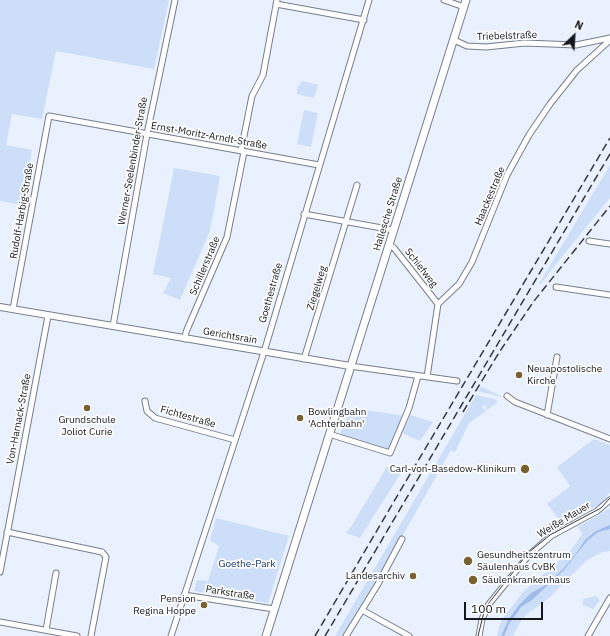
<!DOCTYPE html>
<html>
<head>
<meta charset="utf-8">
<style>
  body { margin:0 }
  #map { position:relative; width:610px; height:636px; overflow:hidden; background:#e9f1fe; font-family:"IBM Plex Sans",sans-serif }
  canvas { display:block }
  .north { position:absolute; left:554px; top:16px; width:40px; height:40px; -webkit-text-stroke:3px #fefefe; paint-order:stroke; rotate:25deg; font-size:11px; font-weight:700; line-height:16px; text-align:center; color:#14171b }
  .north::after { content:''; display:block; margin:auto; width:14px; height:18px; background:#14171b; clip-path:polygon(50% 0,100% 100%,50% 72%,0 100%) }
  .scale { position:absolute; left:464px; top:602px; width:79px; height:18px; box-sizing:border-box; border:2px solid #14171b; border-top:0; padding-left:5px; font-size:12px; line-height:14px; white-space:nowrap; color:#14171b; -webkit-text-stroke:3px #fefefe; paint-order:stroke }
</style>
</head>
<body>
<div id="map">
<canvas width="610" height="636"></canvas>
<div class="north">N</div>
<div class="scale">100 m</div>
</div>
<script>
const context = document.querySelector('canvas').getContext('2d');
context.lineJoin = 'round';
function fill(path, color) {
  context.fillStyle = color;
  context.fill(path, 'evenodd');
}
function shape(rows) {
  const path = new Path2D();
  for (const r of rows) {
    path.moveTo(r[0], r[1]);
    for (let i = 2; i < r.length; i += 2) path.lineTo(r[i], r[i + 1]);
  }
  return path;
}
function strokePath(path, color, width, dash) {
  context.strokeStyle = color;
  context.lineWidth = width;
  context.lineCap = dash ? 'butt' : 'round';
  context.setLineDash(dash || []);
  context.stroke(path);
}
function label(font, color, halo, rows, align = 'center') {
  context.font = font + ' "IBM Plex Sans",sans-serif';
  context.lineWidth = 3.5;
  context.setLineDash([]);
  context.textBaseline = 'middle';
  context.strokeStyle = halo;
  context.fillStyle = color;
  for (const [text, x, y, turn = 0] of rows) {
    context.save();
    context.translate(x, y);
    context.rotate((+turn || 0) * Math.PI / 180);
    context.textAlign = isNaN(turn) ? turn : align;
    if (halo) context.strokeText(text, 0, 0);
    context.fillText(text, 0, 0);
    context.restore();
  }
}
const green = shape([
  [0,0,169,0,154,69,56,51,42,119,12,114,6,145,32,150,22,205,0,201],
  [302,81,318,85,314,98,297,94,297,89],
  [304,110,318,113,311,147,297,144],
  [610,165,610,198,564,254,540,285,539,284],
  [174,168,220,176,210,231,180,300,163,293,171,278,153,274],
  [481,387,488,390,501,396,500,397,478,391],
  [476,395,495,399,498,402,487,410,485,404,482,407,486,411,469,423,455,452,451,450,364,604,344,636,335,636],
  [350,408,406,416,390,453,339,437],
  [410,415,433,422,420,441,402,433],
  [594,439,610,445,610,492,601,504,562,523,547,504,570,486,557,467],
  [387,467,401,473,360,538,346,533,352,525],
  [610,508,610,551,603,552,587,560,549,598,526,615,519,624,513,636,497,636,501,621,523,592,571,550,582,534,578,527],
  [216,518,289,536,268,603,194,591,197,580,208,581,219,546,210,540],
  [596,596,600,600,593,609,583,605,583,599]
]);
const water = shape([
  [610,525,610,529,598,532,587,541,563,571,532,600,521,607,509,624,504,636,501,636,509,619,519,605,531,593,544,586,562,570,575,555,585,540,596,531]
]);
const minor = shape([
  [444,0,464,7],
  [276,4,364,20],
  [454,40,467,46,486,47,525,43,576,45,610,38],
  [241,151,252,96,263,75,277,0],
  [304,214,393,230],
  [589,241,610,244],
  [389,245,394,248,438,304],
  [556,287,610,295],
  [13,309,49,116,319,165],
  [113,326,147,134,175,0],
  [185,339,186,332,227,237,244,152],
  [304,359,357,185],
  [350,366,457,381],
  [427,377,438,304,459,284,472,262,507,175,529,135,550,104,577,70,610,40],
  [507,396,515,402,610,439],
  [145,401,147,411,155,418,235,440],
  [547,415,557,357],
  [329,434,390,453,409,408,418,376],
  [7,532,102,552,106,557,91,636],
  [0,572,48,316],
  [184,595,274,609],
  [362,610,409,636],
  [0,622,77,636],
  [46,630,56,573],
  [171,636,264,352,369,0],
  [346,636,378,584,402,539],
  [479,636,482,619,489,604,529,555,551,536,597,511,610,500],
  [588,636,610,598]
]);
const tertiary = shape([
  [0,307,350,366]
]);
const secondary = shape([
  [266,636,466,0]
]);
const tram = shape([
  [478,636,485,608,528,553,550,535,601,508,610,498]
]);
const rail = shape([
  [463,412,500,351,534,301,610,206],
  [315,636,406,481,610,138],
  [325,636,610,154]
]);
const markers = [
  [519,375,4,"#786131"],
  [87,408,4,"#786131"],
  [300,418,4,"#786131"],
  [525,469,5,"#786131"],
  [468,561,5,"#786131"],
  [413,576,4,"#786131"],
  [473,580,5,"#786131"],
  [204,605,4,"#786131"]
];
const streetNames = [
  ["Triebelstraße",507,36,-2],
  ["Ernst-Moritz-Arndt-Straße",209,136,10],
  ["Werner-Seelenbinder-Straße",133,161,-80],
  ["Haackestraße",490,196,-67],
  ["Rudolf-Harbig-Straße",22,211,-80],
  ["Hallesche Straße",388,214,-73],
  ["Schillerstraße",205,266,-67],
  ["Schiefweg",421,268,52],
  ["Ziegelweg",317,288,-73],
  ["Goethestraße",271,293,-74],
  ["Gerichtsrain",230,336,10],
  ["Fichtestraße",188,417,16],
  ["Von-Harnack-Straße",19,419,-79],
  ["Weiße Mauer",564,520,-31],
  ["Parkstraße",230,593,9]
];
const poiNames = [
  ["Neuapostolische",527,369],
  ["Kirche",527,381],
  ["Bowlingbahn",308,412],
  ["'Achterbahn'",308,424],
  ["Grundschule",87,420,"center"],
  ["Joliot Curie",87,432,"center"],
  ["Carl-von-Basedow-Klinikum",516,469,"right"],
  ["Gesundheitszentrum",477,555],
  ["Säulenhaus CvBK",477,567],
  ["Landesarchiv",405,576,"right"],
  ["Säulenkrankenhaus",482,580],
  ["Pension",196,599,"right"],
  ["Regina Hoppe",196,611,"right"]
];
const parkNames = [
  ["Goethe-Park",247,564]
];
fill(green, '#cddef9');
fill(water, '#9fbbe8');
strokePath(minor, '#777e8a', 7);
strokePath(tertiary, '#777e8a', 8);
strokePath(secondary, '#777e8a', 9);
strokePath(minor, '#fff', 5);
strokePath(tertiary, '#fff', 6);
strokePath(secondary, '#fff', 7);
strokePath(tram, '#35383e', 1);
strokePath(rail, '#35383e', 1.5, [8, 4]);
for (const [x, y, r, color] of markers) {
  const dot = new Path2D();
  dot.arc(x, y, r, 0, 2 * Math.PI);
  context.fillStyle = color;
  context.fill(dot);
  strokePath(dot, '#fefefe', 1.5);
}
label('10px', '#14171b', '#fefefe', streetNames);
label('10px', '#14171b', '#fefefe', poiNames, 'left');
label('10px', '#15356b', '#fefefe', parkNames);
</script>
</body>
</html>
